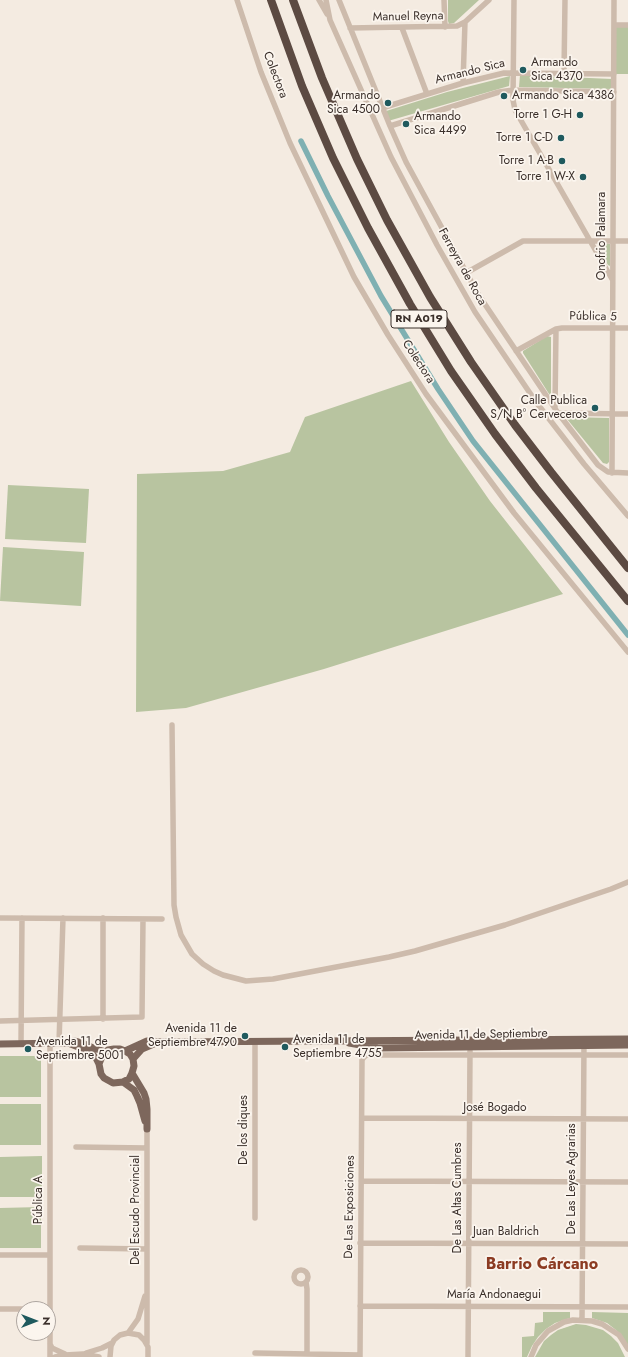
<!DOCTYPE html>
<html>
<head>
<meta charset="utf-8">
<style>
  body { margin:0 }
  #map { position:relative; width:628px; height:1357px; overflow:hidden; background:#f4ebe1; font-family:Jost,sans-serif }
  canvas { display:block }
  .north { position:absolute; left:16px; top:1301px; width:40px; height:40px; box-sizing:border-box; background:#fbf5ee; border:1px solid #aea6a0; border-radius:50%; rotate:90deg; font-size:11px; font-weight:700; line-height:16px; text-align:center; color:#3b302b }
  .north::after { content:''; display:block; margin:auto; width:14px; height:18px; background:#1f5a5e; clip-path:polygon(50% 0,100% 100%,50% 72%,0 100%) }
</style>
</head>
<body>
<div id="map">
<canvas width="628" height="1357"></canvas>
<div class="north">N</div>
</div>
<script>
const context = document.querySelector('canvas').getContext('2d');
context.lineJoin = 'round';
function fill(path, color) {
  context.fillStyle = color;
  context.fill(path, 'evenodd');
}
function shape(rows) {
  const path = new Path2D();
  for (const r of rows) {
    if (r.length === 3) {
      path.moveTo(r[0] + r[2], r[1]);
      path.arc(r[0], r[1], r[2], 0, 2 * Math.PI);
      continue;
    }
    path.moveTo(r[0], r[1]);
    for (let i = 2; i < r.length; i += 2) path.lineTo(r[i], r[i + 1]);
  }
  return path;
}
function strokePath(path, color, width, dash) {
  context.strokeStyle = color;
  context.lineWidth = width;
  context.lineCap = dash ? 'butt' : 'round';
  context.setLineDash(dash || []);
  context.stroke(path);
}
function label(font, color, halo, rows, align = 'center') {
  context.font = font + ' Jost,sans-serif';
  context.lineWidth = 3.5;
  context.setLineDash([]);
  context.textBaseline = 'middle';
  context.strokeStyle = halo;
  context.fillStyle = color;
  for (const [text, x, y, turn = 0] of rows) {
    context.save();
    context.translate(x, y);
    context.rotate((+turn || 0) * Math.PI / 180);
    context.textAlign = isNaN(turn) ? turn : align;
    if (halo) context.strokeText(text, 0, 0);
    context.fillText(text, 0, 0);
    context.restore();
  }
}
const green = shape([
  [448,0,479,0,454,23,449,24,448,21],
  [614,25,628,25,628,74,614,74],
  [520,75,612,79,612,89,519,87],
  [510,76,509,86,388,121,383,112,447,92],
  [601,243,610,244,610,266,608,265,598,248,599,244],
  [547,336,551,337,551,397,523,353,523,351],
  [411,381,449,442,490,501,563,594,324,669,186,708,136,712,137,474,223,471,290,452,305,417],
  [568,417,609,418,609,462,607,464,603,463,567,419],
  [8,485,89,489,86,543,5,539],
  [3,547,84,552,81,606,0,601],
  [0,1056,41,1056,41,1097,0,1097],
  [0,1104,41,1104,41,1145,0,1145],
  [42,1156,42,1197,0,1197,0,1157],
  [41,1207,41,1248,0,1248,0,1208],
  [543,1312,570,1312,570,1318,555,1323,546,1329,538,1337,532,1346,527,1357,522,1357,522,1337,534,1336,535,1323,543,1322],
  [592,1312,628,1313,628,1345,616,1330,607,1323,592,1318],
  [576,1324,586,1325,603,1330,611,1336,618,1343,625,1357,535,1357,544,1341,551,1335,558,1330]
]);
const canal = shape([
  [301,141,328,196,381,296,438,389,473,441,628,635]
]);
const minor = shape([
  [237,0,261,72,290,143,354,277,388,335,426,394,514,513,628,652],
  [319,0,327,14],
  [326,0,330,20,391,157,437,245,475,312,536,402,584,464,628,516],
  [339,0,390,126,406,162,478,294,558,413,598,465,608,472,628,473],
  [444,0,445,27],
  [514,0,513,100,515,110,612,279],
  [614,25,628,25],
  [350,28,457,26,465,22,489,0],
  [402,28,427,94],
  [564,73,565,0],
  [463,83,465,22],
  [382,108,463,83,504,73,614,74],
  [390,126,499,92,513,90,614,92],
  [466,273,523,241,628,241],
  [516,351,556,329,562,328,628,328],
  [555,408,556,329],
  [558,413,628,414],
  [612,473,614,0],
  [172,725,174,905,176,917,181,935,192,954,203,964,214,971,223,975,246,981,273,979,389,957,415,951,505,925,611,889,628,882],
  [0,918,162,919],
  [103,1019,103,918],
  [0,1021,142,1017,143,919],
  [59,1043,63,918],
  [21,1044,22,918],
  [50,1044,50,1357],
  [362,1118,628,1119],
  [76,1147,147,1148],
  [361,1181,628,1182],
  [255,1218,255,1041],
  [360,1243,628,1244],
  [80,1248,147,1249],
  [0,1255,50,1255],
  [301,1277,7],
  [306,1282,307,1289,307,1354],
  [360,1306,628,1307],
  [0,1309,43,1309],
  [582,1320,584,1042],
  [128,1333,138,1319,145,1296],
  [147,1343,147,1129],
  [50,1344,52,1348,65,1354],
  [86,1353,102,1348,112,1343],
  [255,1353,360,1355],
  [55,1357,65,1355,83,1354,99,1357],
  [110,1357,111,1346,114,1340,120,1335,128,1333,139,1335,144,1340,148,1347,148,1357],
  [360,1357,362,1060,364,1057,367,1055,628,1055],
  [468,1357,470,1051],
  [531,1357,536,1345,548,1331,564,1322,573,1320,592,1321,602,1324,619,1335,628,1349]
]);
const major = shape([
  [68,1043,86,1050,91,1053,96,1058,99,1064,101,1074,104,1078,113,1083,123,1082,129,1079,132,1073,134,1066,133,1059,130,1054,125,1051,120,1049,114,1049,108,1050,104,1054,101,1059,99,1064],
  [349,1043,378,1048,628,1045],
  [0,1044,68,1043,74,1041,82,1043,93,1048,106,1052],
  [125,1051,147,1041,166,1042,628,1039],
  [133,1059,142,1049,156,1043],
  [132,1073,144,1093,146,1099,147,1109,147,1129],
  [123,1082,134,1090,137,1096,140,1103,145,1121]
]);
const highway = shape([
  [271,0,302,86,333,158,368,228,410,304,451,371,495,434,536,488,628,601],
  [293,0,322,78,357,159,387,220,430,297,471,362,515,425,551,472,628,568]
]);
const markers = [
  [523,70,4,"#1f5a5e"],
  [504,96,4,"#1f5a5e"],
  [388,103,4,"#1f5a5e"],
  [580,115,4,"#1f5a5e"],
  [406,124,4,"#1f5a5e"],
  [561,138,4,"#1f5a5e"],
  [562,161,4,"#1f5a5e"],
  [583,177,4,"#1f5a5e"],
  [595,408,4,"#1f5a5e"],
  [245,1036,4,"#1f5a5e"],
  [285,1047,4,"#1f5a5e"],
  [28,1049,4,"#1f5a5e"]
];
const shields = [
  [419,319,56]
];
const shieldNames = [
  ["RN A019",419,319]
];
const streetNames = [
  ["Manuel Reyna",408,17,-1],
  ["Armando Sica",470,72,-14],
  ["Colectora",275,75,69],
  ["Onofrio Palamara",602,236,-90],
  ["Ferreyra de Roca",462,267,61],
  ["Pública 5",593,317,1],
  ["Colectora",418,362,57],
  ["Avenida 11 de Septiembre",481,1035,-1],
  ["José Bogado",495,1108],
  ["De los diques",244,1130,-90],
  ["De Las Leyes Agrarias",572,1179,-90],
  ["De Las Altas Cumbres",458,1198,-90],
  ["Pública A",39,1200,-90],
  ["De Las Exposiciones",350,1207,-89],
  ["Del Escudo Provincial",136,1210,-90],
  ["Juan Baldrich",506,1232],
  ["María Andonaegui",494,1295]
];
const poiNames = [
  ["Armando",531,63,"left"],
  ["Sica 4370",531,77,"left"],
  ["Armando",380,96],
  ["Sica 4500",380,110],
  ["Armando Sica 4386",512,96,"left"],
  ["Torre 1 G-H",572,115],
  ["Armando",414,117,"left"],
  ["Sica 4499",414,131,"left"],
  ["Torre 1 C-D",553,138],
  ["Torre 1 A-B",554,161],
  ["Torre 1 W-X",575,177],
  ["Calle Publica",587,401],
  ["S/N B° Cerveceros",587,415],
  ["Avenida 11 de",237,1029],
  ["Septiembre 4790",237,1043],
  ["Avenida 11 de",293,1040,"left"],
  ["Septiembre 4755",293,1054,"left"],
  ["Avenida 11 de",36,1042,"left"],
  ["Septiembre 5001",36,1056,"left"]
];
const districtNames = [
  ["Barrio Cárcano",542,1265]
];
fill(green, '#b8c4a0');
strokePath(canal, '#7fb0b2', 5.5);
strokePath(minor, '#cdbbac', 5.5);
strokePath(major, '#7d675c', 7);
strokePath(highway, '#5c4a42', 8);
for (const [x, y, r, color] of markers) {
  const dot = new Path2D();
  dot.arc(x, y, r, 0, 2 * Math.PI);
  context.fillStyle = color;
  context.fill(dot);
  strokePath(dot, '#fbf5ee', 1.5);
}
for (const [x, y, w] of shields) {
  const box = new Path2D();
  box.roundRect(x - w / 2, y - 9, w, 18, 3);
  context.fillStyle = '#fbf5ee';
  context.fill(box);
  strokePath(box, '#3b302b', 1);
}
label('bold 11px', '#3b302b', null, shieldNames);
label('12px', '#3b302b', '#fbf5ee', streetNames);
label('12px', '#3b302b', '#fbf5ee', poiNames, 'right');
label('bold 16px', '#8c3b22', '#fbf5ee', districtNames);
</script>
</body>
</html>
